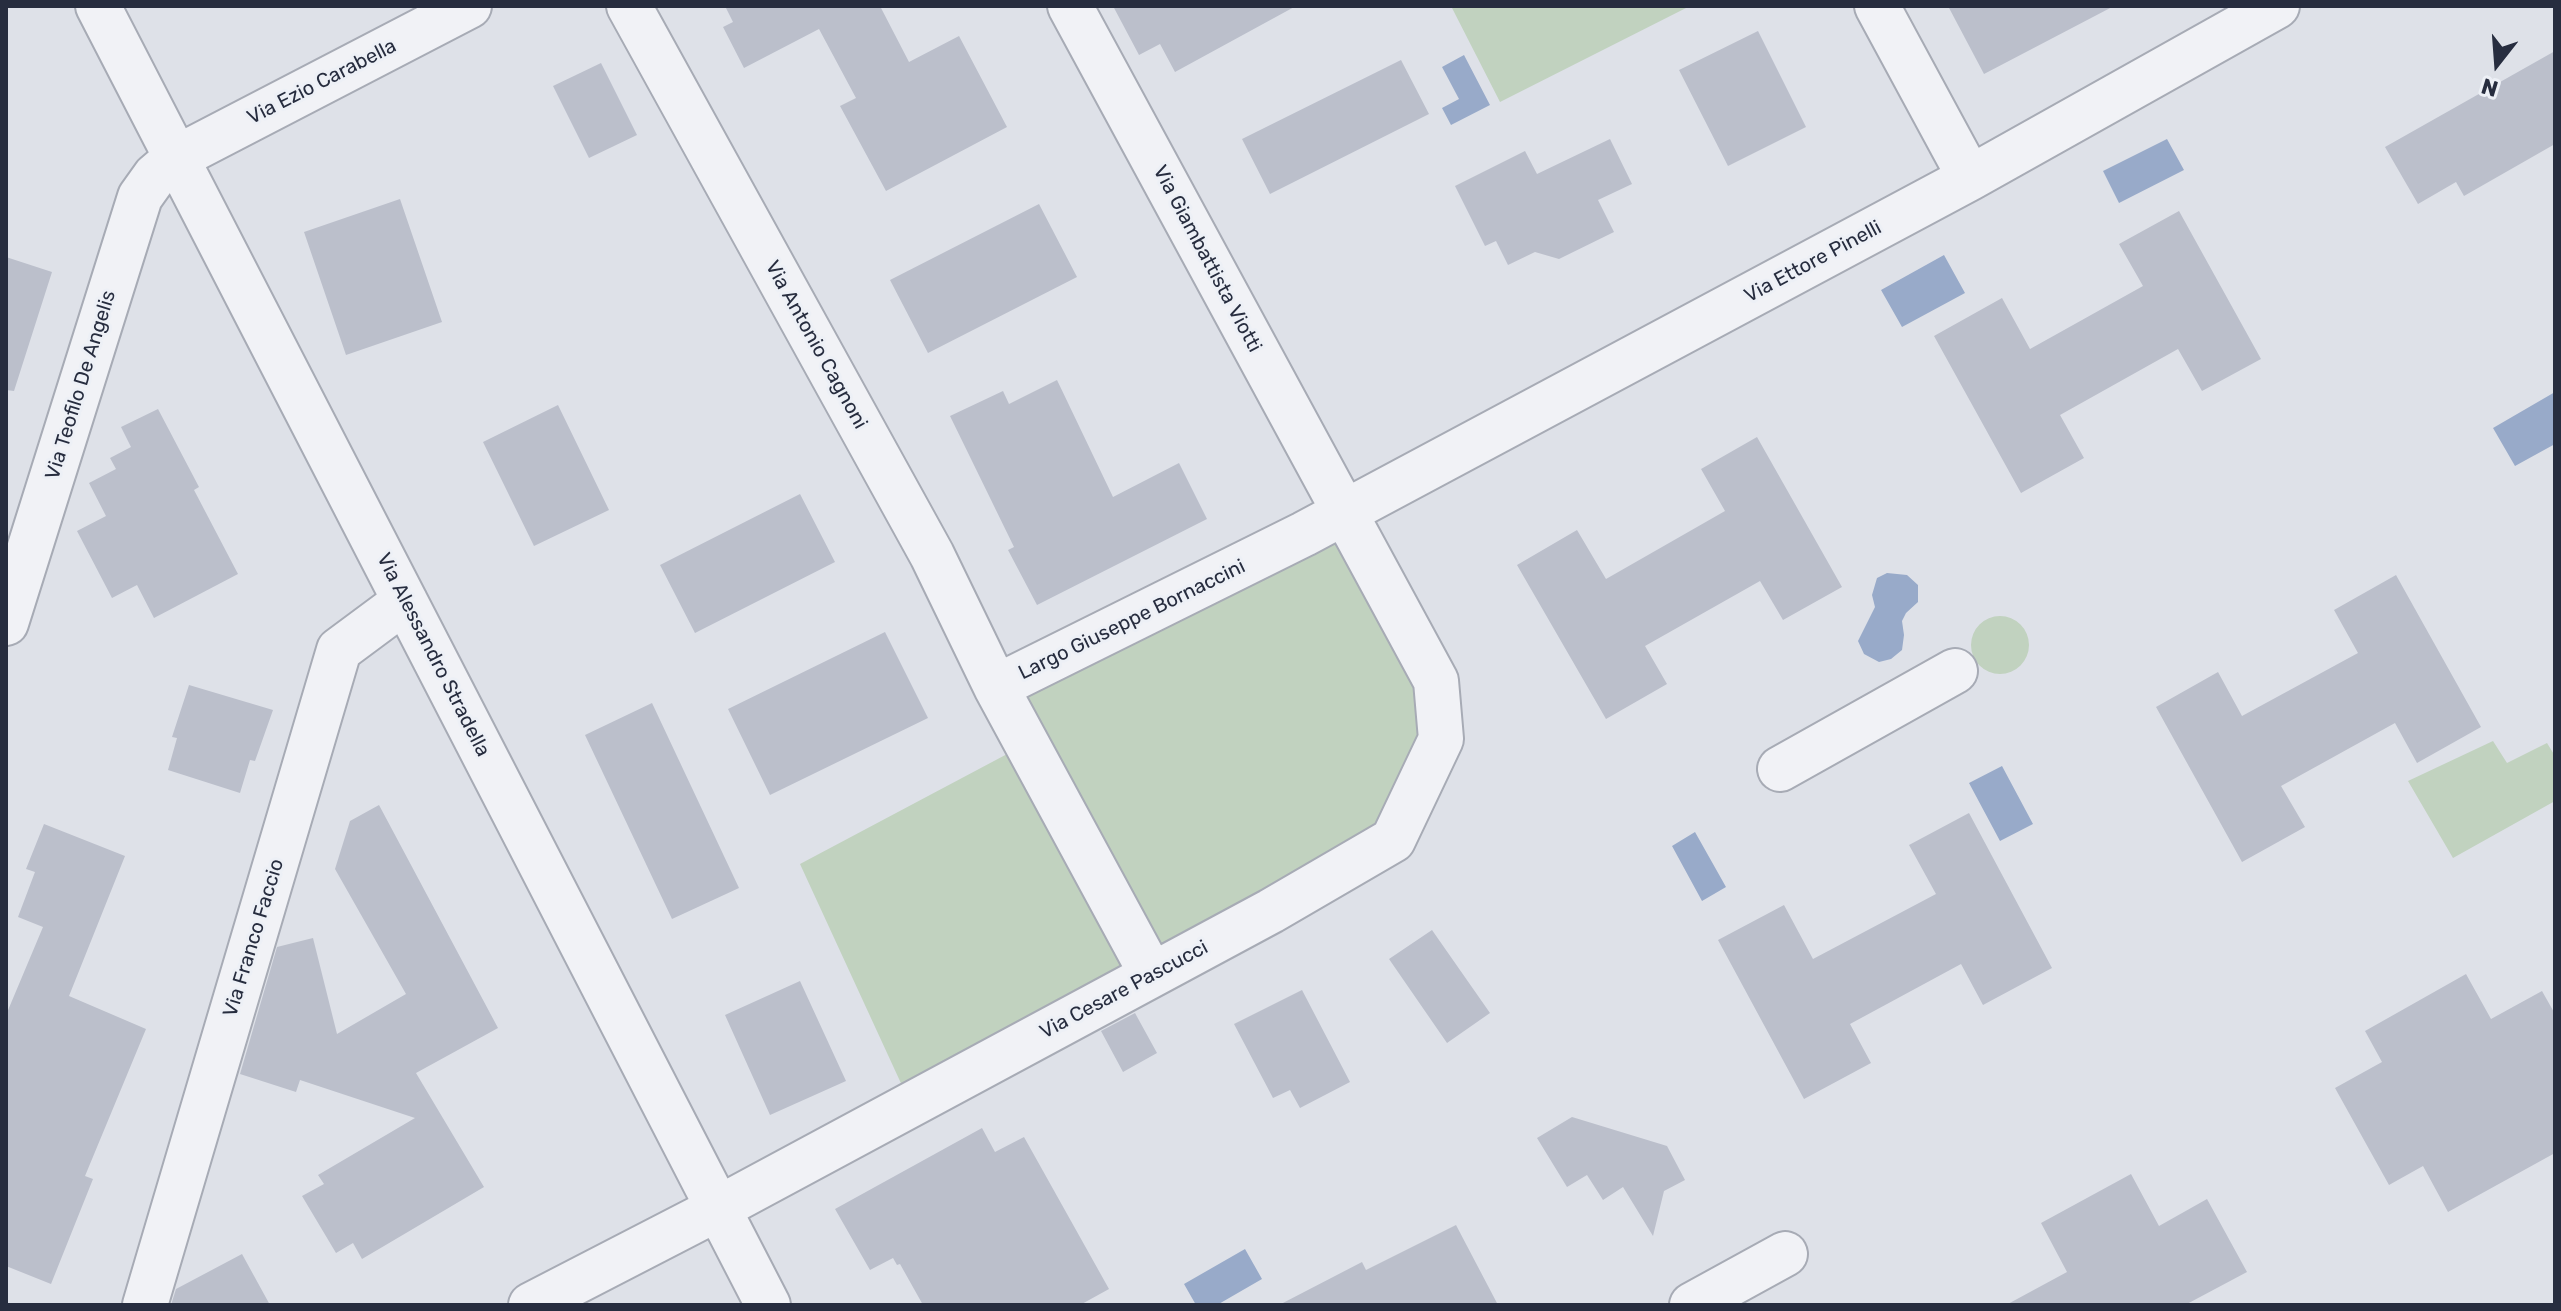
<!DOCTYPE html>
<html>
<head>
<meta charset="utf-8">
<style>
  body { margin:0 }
  #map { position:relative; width:2561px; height:1311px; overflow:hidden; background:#dee1e8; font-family:Rubik,sans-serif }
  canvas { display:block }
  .frame { position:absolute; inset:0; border:8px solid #272d3f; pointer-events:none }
  .north { position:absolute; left:2457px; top:24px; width:80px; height:80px; -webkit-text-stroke:6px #edf0f6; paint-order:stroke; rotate:197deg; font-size:22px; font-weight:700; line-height:32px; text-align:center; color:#272d3f }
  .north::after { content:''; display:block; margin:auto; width:28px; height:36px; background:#272d3f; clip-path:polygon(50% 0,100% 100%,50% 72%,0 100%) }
</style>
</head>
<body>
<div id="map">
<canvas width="2561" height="1311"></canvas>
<div class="frame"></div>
<div class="north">N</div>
</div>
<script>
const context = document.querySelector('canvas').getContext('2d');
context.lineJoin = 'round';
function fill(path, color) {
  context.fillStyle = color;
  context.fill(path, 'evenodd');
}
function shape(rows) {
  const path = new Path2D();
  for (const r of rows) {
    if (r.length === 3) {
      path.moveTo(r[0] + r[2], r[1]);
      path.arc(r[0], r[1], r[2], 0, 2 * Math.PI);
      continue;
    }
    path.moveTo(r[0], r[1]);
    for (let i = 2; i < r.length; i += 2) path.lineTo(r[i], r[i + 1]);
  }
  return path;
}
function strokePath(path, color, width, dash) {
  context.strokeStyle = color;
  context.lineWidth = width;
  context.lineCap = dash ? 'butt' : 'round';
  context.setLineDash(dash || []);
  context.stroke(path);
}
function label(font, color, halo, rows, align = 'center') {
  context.font = font + ' Rubik,sans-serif';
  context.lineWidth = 6;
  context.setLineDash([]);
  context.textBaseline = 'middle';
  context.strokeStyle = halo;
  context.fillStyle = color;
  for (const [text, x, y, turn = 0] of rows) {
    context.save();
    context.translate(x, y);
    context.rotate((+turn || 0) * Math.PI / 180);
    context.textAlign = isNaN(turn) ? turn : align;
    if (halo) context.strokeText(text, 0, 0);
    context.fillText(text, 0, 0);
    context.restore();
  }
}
const green = shape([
  [1451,6,1690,6,1500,102],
  [1345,512,1436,681,1393,840,911,1105,800,864,1026,744,996,687],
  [2000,645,29],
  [2493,741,2507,763,2547,743,2555,756,2555,801,2453,858,2408,781]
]);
const water = shape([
  [1464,55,1490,105,1451,125,1442,108,1459,99,1442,67],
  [2167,139,2184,170,2119,203,2103,171],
  [1944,255,1965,293,1902,327,1881,290],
  [2555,392,2555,444,2515,466,2493,428],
  [1887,573,1907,575,1918,585,1918,602,1906,613,1902,621,1904,635,1902,650,1891,659,1879,662,1864,654,1858,641,1875,607,1872,595,1877,578],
  [2002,766,2033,824,2000,841,1969,783],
  [1695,832,1726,887,1702,901,1672,846],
  [1245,1249,1262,1279,1217,1305,1196,1305,1184,1284]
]);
const building = shape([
  [725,6,880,6,909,62,959,36,1007,127,886,191,840,106,856,98,819,29,744,68,723,27,733,22],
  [1113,6,1296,6,1175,72,1160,44,1139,55],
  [1948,6,2114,6,1984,74],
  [1758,31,1806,127,1728,166,1679,70],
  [2555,51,2555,144,2464,196,2456,182,2418,204,2385,147],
  [1401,60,1429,114,1270,194,1242,139],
  [601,63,637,135,589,158,553,86],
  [1610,139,1632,184,1598,200,1614,232,1559,259,1535,252,1508,265,1496,241,1485,246,1455,186,1525,151,1537,174],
  [400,199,442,322,346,355,304,232],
  [1039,204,1077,277,928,353,890,280],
  [2179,211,2261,359,2202,391,2178,349,2060,415,2084,458,2021,493,1934,336,2002,298,2030,349,2143,286,2119,244],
  [6,257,52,272,14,391,6,390],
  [1057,380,1113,497,1179,463,1207,519,1037,605,1008,550,1014,547,950,416,1003,391,1009,404],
  [558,405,609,510,534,546,483,442],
  [158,409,199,487,194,490,238,574,154,618,137,585,112,598,77,531,106,516,89,483,116,469,110,458,131,447,121,427],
  [1757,437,1842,587,1783,620,1760,581,1645,646,1667,684,1606,719,1517,565,1577,530,1606,579,1725,511,1701,469],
  [800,494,835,562,695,633,660,565],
  [2396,575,2481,727,2417,763,2395,723,2281,786,2305,827,2242,862,2156,707,2218,672,2242,716,2358,653,2334,610],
  [885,632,928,718,770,795,728,709],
  [189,685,273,710,255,761,250,760,240,793,168,770,177,738,172,737],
  [652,703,739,888,672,919,585,735],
  [379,805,498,1028,416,1073,484,1187,362,1259,353,1243,336,1253,302,1196,324,1184,318,1175,415,1118,300,1080,296,1092,240,1074,277,947,313,938,337,1034,406,994,335,869,350,821],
  [1969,813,2052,968,1983,1005,1961,964,1850,1024,1871,1063,1804,1099,1718,940,1784,905,1813,959,1936,894,1909,845],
  [44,824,125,856,69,996,146,1029,85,1176,93,1179,51,1284,6,1266,6,1015,43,927,18,917,35,872,26,869],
  [1432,930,1490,1013,1447,1043,1389,959],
  [2466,974,2491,1019,2542,991,2555,1014,2555,1153,2448,1212,2423,1166,2389,1185,2335,1088,2382,1062,2365,1031],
  [800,981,846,1081,770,1115,725,1015],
  [1302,990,1350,1082,1300,1108,1290,1090,1273,1098,1234,1024],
  [1135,1013,1157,1053,1123,1072,1101,1031],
  [1572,1117,1667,1146,1685,1180,1664,1191,1653,1236,1623,1187,1603,1200,1587,1175,1567,1187,1537,1138],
  [982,1128,995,1152,1024,1137,1109,1289,1080,1305,923,1305,900,1264,897,1265,893,1258,870,1270,835,1209],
  [2131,1174,2159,1226,2207,1199,2247,1272,2185,1305,2006,1305,2067,1272,2041,1223],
  [1456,1225,1498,1305,1279,1305,1362,1262,1366,1270],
  [242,1254,270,1305,171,1305,176,1289]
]);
const minor = shape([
  [98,6,768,1305],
  [629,6,932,555,996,687,1152,975],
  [1877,6,1970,178],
  [6,623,140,197,155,176,176,158,469,6],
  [996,687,1304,534,1970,178,2277,6],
  [1780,769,1955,671],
  [145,1305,339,650,405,601],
  [531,1305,717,1209,1271,911,1393,840,1441,739,1436,681,1070,6],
  [1692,1305,1785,1254]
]);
const streetNames = [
  ["Via Ezio Carabella",322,82,-27],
  ["Via Giambattista Viotti",1207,259,62],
  ["Via Ettore Pinelli",1813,262,-28],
  ["Via Antonio Cagnoni",816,345,61],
  ["Via Teofilo De Angelis",81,385,-73],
  ["Largo Giuseppe Bornaccini",1132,620,-26],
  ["Via Alessandro Stradella",433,655,63],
  ["Via Franco Faccio",254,938,-73],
  ["Via Cesare Pascucci",1124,990,-28]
];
fill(green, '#c1d2bf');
fill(water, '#98aac9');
fill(building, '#bbbfcb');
strokePath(minor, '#a7abb5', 48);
strokePath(minor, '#f1f2f6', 44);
label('20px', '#272d3f', '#edf0f6', streetNames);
</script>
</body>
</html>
